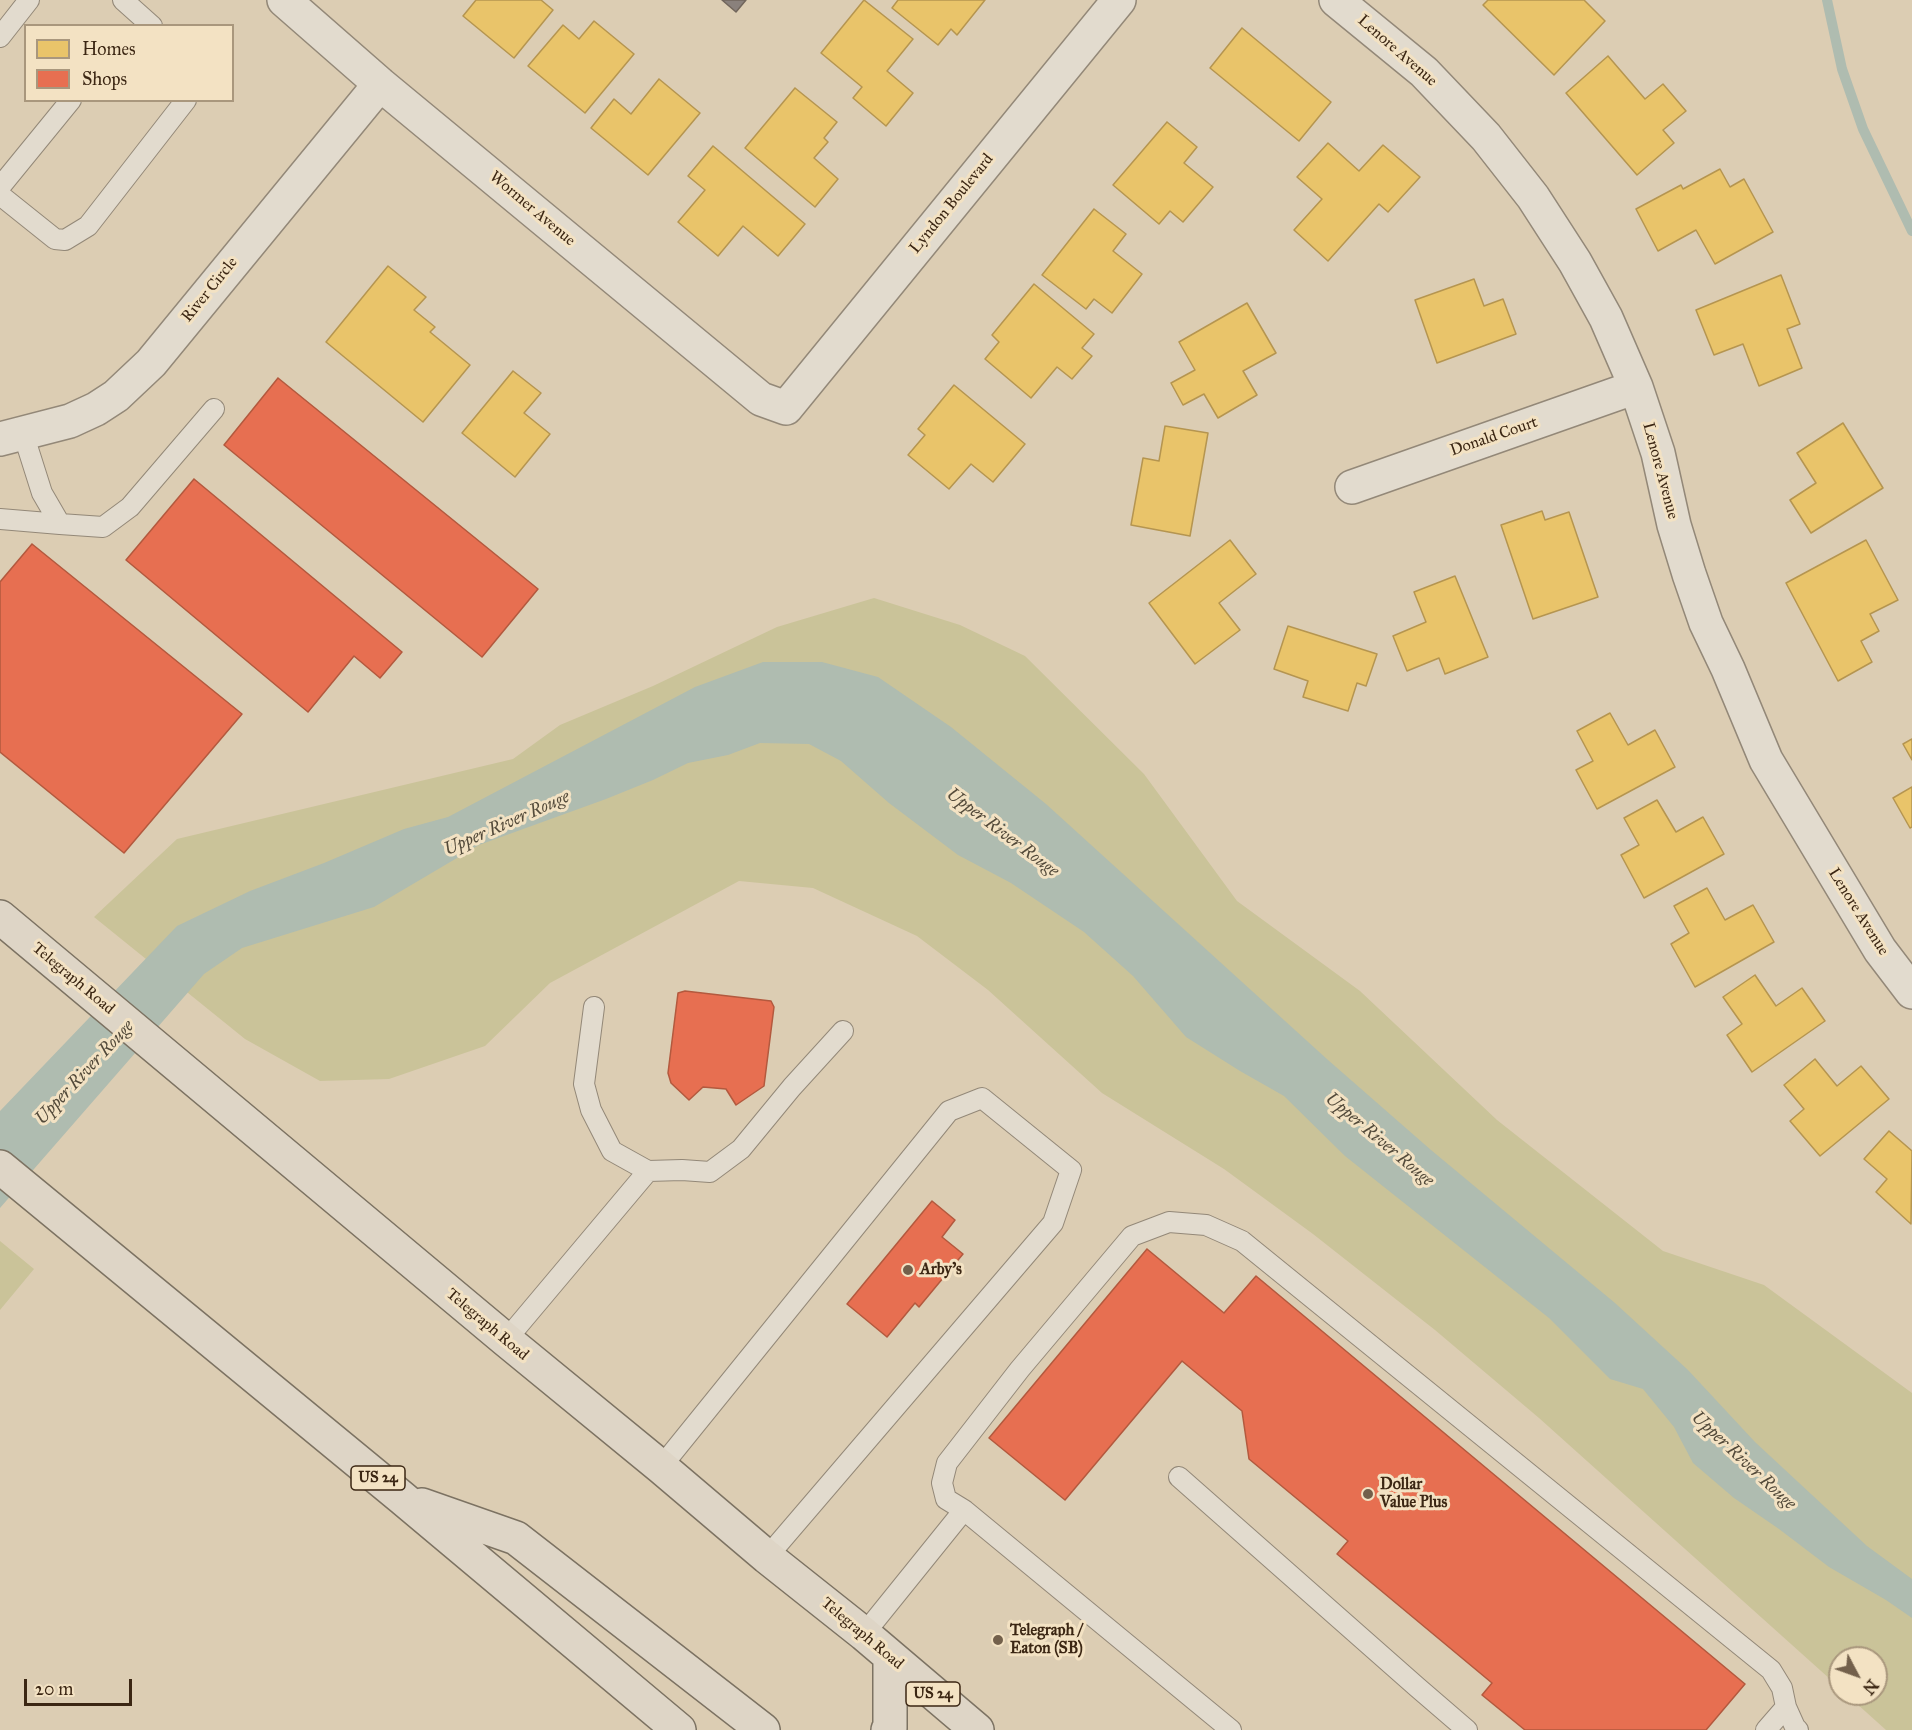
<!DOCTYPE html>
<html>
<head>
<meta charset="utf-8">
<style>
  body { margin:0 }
  #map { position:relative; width:1912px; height:1730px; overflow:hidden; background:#dccdb3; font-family:"IM FELL Great Primer",serif }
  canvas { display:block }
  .legend { position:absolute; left:24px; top:24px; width:210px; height:78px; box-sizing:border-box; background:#f3e2c3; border:2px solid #a9977d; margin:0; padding:8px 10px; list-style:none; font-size:18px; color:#3b2613 }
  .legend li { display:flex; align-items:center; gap:12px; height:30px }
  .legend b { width:30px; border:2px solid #a9977d }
  .north { position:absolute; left:1828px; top:1646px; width:60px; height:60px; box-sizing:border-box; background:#f3e2c3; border:2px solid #a9977d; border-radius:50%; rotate:131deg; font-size:16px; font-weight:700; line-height:24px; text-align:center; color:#3b2613 }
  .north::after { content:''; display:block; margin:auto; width:21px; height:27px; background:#73604b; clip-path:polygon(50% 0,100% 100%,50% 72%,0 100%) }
  .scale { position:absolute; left:24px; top:1679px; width:108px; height:27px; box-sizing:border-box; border:3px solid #3b2613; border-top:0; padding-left:8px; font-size:18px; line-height:21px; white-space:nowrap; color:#3b2613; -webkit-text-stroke:4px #f3e2c3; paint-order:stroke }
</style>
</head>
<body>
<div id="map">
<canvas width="1912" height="1730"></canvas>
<ul class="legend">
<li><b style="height:16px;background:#e9c46a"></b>Homes</li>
<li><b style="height:16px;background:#e76f51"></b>Shops</li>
</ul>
<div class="north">N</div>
<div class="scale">20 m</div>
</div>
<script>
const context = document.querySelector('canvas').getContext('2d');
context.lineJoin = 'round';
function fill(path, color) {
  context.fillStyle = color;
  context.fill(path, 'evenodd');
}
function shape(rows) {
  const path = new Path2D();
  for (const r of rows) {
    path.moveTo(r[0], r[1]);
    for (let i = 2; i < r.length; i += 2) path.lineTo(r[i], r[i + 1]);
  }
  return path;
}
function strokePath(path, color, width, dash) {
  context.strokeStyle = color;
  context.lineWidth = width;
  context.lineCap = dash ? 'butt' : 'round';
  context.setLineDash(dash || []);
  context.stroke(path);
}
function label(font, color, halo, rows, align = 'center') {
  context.font = font + ' "IM FELL Great Primer",serif';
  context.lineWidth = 6;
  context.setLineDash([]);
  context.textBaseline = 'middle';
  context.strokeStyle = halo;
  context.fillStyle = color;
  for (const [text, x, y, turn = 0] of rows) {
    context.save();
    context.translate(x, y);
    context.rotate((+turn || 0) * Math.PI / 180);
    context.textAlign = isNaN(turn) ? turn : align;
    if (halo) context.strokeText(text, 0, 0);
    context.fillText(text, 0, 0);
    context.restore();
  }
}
const green = shape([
  [874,598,960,625,1025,656,1144,774,1237,901,1360,991,1497,1120,1663,1251,1764,1285,1912,1393,1912,1730,1886,1730,1846,1694,1876,1694,1876,1658,1840,1658,1840,1688,1539,1418,1435,1330,1313,1234,1224,1169,1102,1093,988,990,917,936,813,888,739,881,550,983,485,1046,389,1079,320,1081,245,1039,94,917,177,839,513,759,560,725,653,686,777,627],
  [0,1241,34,1269,0,1310]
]);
const water = shape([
  [763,662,822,662,878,677,951,727,1046,804,1328,1060,1431,1150,1615,1303,1688,1370,1755,1442,1867,1546,1912,1579,1912,1618,1886,1600,1829,1567,1779,1529,1734,1498,1693,1463,1674,1427,1643,1389,1610,1379,1549,1318,1345,1156,1284,1096,1240,1071,1186,1037,1133,976,1084,932,1011,883,958,855,889,803,841,761,809,744,760,743,728,755,688,763,653,780,606,799,479,845,374,907,242,948,204,974,0,1208,0,1111,177,926,250,891,324,863,404,829,448,817,695,687]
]);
const homes = shape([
  [476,0,541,0,553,10,514,58,463,16,476,0],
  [864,0,913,39,887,71,913,93,886,126,853,98,862,87,821,53,864,0],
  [898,0,985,0,957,35,951,29,938,45,892,8,898,0],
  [1488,0,1584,0,1605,21,1554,75,1483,5,1488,0],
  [594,21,634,54,585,113,528,66,563,25,579,39,594,21],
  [1242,28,1331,102,1299,141,1210,68,1242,28],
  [1608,56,1645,99,1663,84,1686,111,1663,130,1674,143,1637,175,1566,93,1608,56],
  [659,79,700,113,648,175,591,128,614,99,631,114,659,79],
  [795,88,837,122,824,138,828,142,814,158,838,179,815,207,745,148,795,88],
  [1167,122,1197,147,1184,163,1213,187,1183,222,1170,211,1159,224,1113,185,1167,122],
  [1328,143,1359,171,1383,145,1420,177,1388,212,1379,204,1328,261,1294,230,1322,199,1297,177,1328,143],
  [713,146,805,224,778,256,743,226,718,256,678,222,705,190,688,176,713,146],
  [1720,169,1730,187,1744,179,1773,232,1715,264,1696,230,1658,251,1636,209,1681,185,1683,189,1720,169],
  [1094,209,1126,234,1113,251,1142,274,1112,313,1094,299,1086,309,1042,275,1094,209],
  [388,266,426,297,414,310,435,327,430,332,470,365,423,422,326,342,388,266],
  [1781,275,1800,324,1787,329,1802,368,1759,386,1743,344,1714,355,1696,310,1781,275],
  [1474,279,1484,306,1503,299,1516,334,1437,363,1415,300,1474,279],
  [1034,284,1094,334,1082,348,1092,356,1072,379,1057,367,1031,398,985,359,999,342,992,335,1034,284],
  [1247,303,1276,353,1243,371,1257,395,1218,418,1204,394,1183,405,1171,383,1195,370,1179,342,1247,303],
  [513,371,541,393,524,413,550,434,515,477,462,433,513,371],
  [954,385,1025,444,993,482,971,464,949,489,908,455,925,435,918,429,954,385],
  [1843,423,1883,488,1811,533,1790,500,1816,483,1797,453,1843,423],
  [1165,426,1208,433,1190,536,1131,525,1143,458,1159,461,1165,426],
  [1542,511,1545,520,1569,512,1598,597,1533,619,1501,525,1542,511],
  [1230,540,1256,574,1219,603,1240,630,1195,664,1149,603,1230,540],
  [1866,540,1898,600,1870,614,1879,631,1861,641,1872,662,1838,681,1786,583,1866,540],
  [1455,576,1488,657,1445,674,1439,658,1407,671,1393,636,1426,622,1414,592,1455,576],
  [1288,626,1377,654,1366,686,1357,683,1348,711,1303,697,1308,681,1274,669,1288,626],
  [1610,713,1628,745,1655,730,1675,767,1597,809,1576,770,1593,761,1577,731,1610,713],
  [1912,739,1912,760,1903,744,1912,739],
  [1912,787,1912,827,1910,828,1893,798,1912,787],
  [1657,800,1676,832,1703,817,1724,854,1644,898,1621,855,1639,845,1624,818,1657,800],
  [1707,888,1725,920,1753,905,1774,942,1695,987,1671,944,1689,933,1674,906,1707,888],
  [1755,975,1776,1006,1802,988,1825,1021,1752,1072,1727,1035,1742,1024,1723,997,1755,975],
  [1815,1059,1837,1086,1861,1066,1889,1099,1820,1156,1790,1121,1804,1109,1784,1085,1815,1059],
  [1889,1131,1912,1151,1911,1224,1876,1192,1887,1179,1864,1159,1889,1131]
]);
const shops = shape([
  [278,378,538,589,482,657,224,445,278,378],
  [194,479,402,652,380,678,354,656,308,712,126,560,194,479],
  [32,544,242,714,124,853,0,752,0,582,32,544],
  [685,991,771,1001,774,1007,764,1086,736,1105,726,1089,703,1087,689,1100,671,1083,668,1073,678,993,685,991],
  [932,1201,955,1220,942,1237,963,1254,919,1307,915,1303,887,1337,847,1304,932,1201],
  [1147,1249,1224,1313,1256,1276,1745,1684,1706,1730,1525,1730,1482,1695,1492,1683,1337,1554,1348,1541,1249,1459,1242,1411,1182,1361,1065,1500,989,1438,1147,1249]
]);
const industry = shape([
  [722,0,746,0,736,12,722,0]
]);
const stream = shape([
  [1827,0,1842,69,1863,129,1912,231]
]);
const service = shape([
  [123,0,152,26],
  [0,37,29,0],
  [0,187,71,100],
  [0,195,55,239,65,240,88,226,186,100],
  [23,433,42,493,60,524,103,527,130,507,214,409],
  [0,519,60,524],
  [648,1171,682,1170,710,1172,741,1149,792,1087,843,1031],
  [506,1340,648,1171,612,1151,591,1110,584,1084,594,1007],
  [661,1467,949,1111,982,1098,1071,1170,1053,1223,767,1557],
  [1179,1477,1417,1687,1467,1730],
  [964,1510,946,1499,942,1483,947,1463,1020,1369,1132,1236,1169,1222,1206,1225,1242,1241,1771,1670,1782,1688,1786,1707,1795,1727,1798,1730],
  [864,1634,964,1510,1231,1730],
  [1766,1730,1786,1707]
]);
const minor = shape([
  [284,0,380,84,761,399,786,408,1119,0],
  [1336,0,1424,72,1486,137,1533,197,1575,262,1606,318,1636,387,1658,453,1674,525,1689,574,1706,623,1728,669,1766,760,1880,950,1912,992],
  [0,439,70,421,96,409,116,396,151,363,380,84],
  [1352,487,1636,387]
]);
const primary = shape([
  [0,917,506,1340,661,1467,767,1557,864,1634,977,1730],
  [0,1167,401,1497,679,1730],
  [422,1505,516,1538,763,1730],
  [888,1730,890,1728,890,1657]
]);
const markers = [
  [908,1270,6,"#73604b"],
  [1368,1494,6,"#73604b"],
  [998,1640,6,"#73604b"]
];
const shields = [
  [378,1478,54],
  [933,1694,54]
];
const shieldNames = [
  ["US 24",378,1478],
  ["US 24",933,1694]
];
const streetNames = [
  ["Lenore Avenue",1397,51,41],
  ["Lyndon Boulevard",952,204,-51],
  ["Wormer Avenue",532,209,40],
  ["River Circle",210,290,-51],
  ["Donald Court",1494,437,-19],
  ["Lenore Avenue",1660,471,75],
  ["Lenore Avenue",1858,912,58],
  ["Telegraph Road",73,979,40],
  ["Telegraph Road",487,1325,40],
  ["Telegraph Road",862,1634,40]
];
const poiNames = [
  ["Arby's",920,1270],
  ["Dollar",1380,1485],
  ["Value Plus",1380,1503],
  ["Telegraph /",1010,1631],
  ["Eaton (SB)",1010,1649]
];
const waterNames = [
  ["Upper River Rouge",507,824,-24],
  ["Upper River Rouge",1002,833,37],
  ["Upper River Rouge",85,1073,-47],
  ["Upper River Rouge",1379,1140,40],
  ["Upper River Rouge",1743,1461,43]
];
fill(green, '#cac399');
fill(water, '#afbcb0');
fill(homes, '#e9c46a');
strokePath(homes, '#b59550', 1.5);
fill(shops, '#e76f51');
strokePath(shops, '#b3593e', 1.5);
fill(industry, '#8a817c');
strokePath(industry, '#72665c', 1.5);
strokePath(stream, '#afbcb0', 10);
strokePath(service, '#938878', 22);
strokePath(minor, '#938878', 36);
strokePath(primary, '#7c7262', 36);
strokePath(service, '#e2dbce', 20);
strokePath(minor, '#e2dbce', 33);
strokePath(primary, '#ded5c6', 33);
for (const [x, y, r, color] of markers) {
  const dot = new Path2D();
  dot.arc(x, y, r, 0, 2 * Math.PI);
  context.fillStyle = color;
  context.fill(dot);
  strokePath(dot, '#f3e2c3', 2);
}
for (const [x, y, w] of shields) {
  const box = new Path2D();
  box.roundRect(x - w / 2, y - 12, w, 24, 4.5);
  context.fillStyle = '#f3e2c3';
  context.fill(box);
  strokePath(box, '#3b2613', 1.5);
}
label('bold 15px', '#3b2613', null, shieldNames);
label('16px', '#3b2613', '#f3e2c3', streetNames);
label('bold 16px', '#3b2613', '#f3e2c3', poiNames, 'left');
label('italic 18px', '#534a3a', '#f3e2c3', waterNames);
</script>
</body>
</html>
